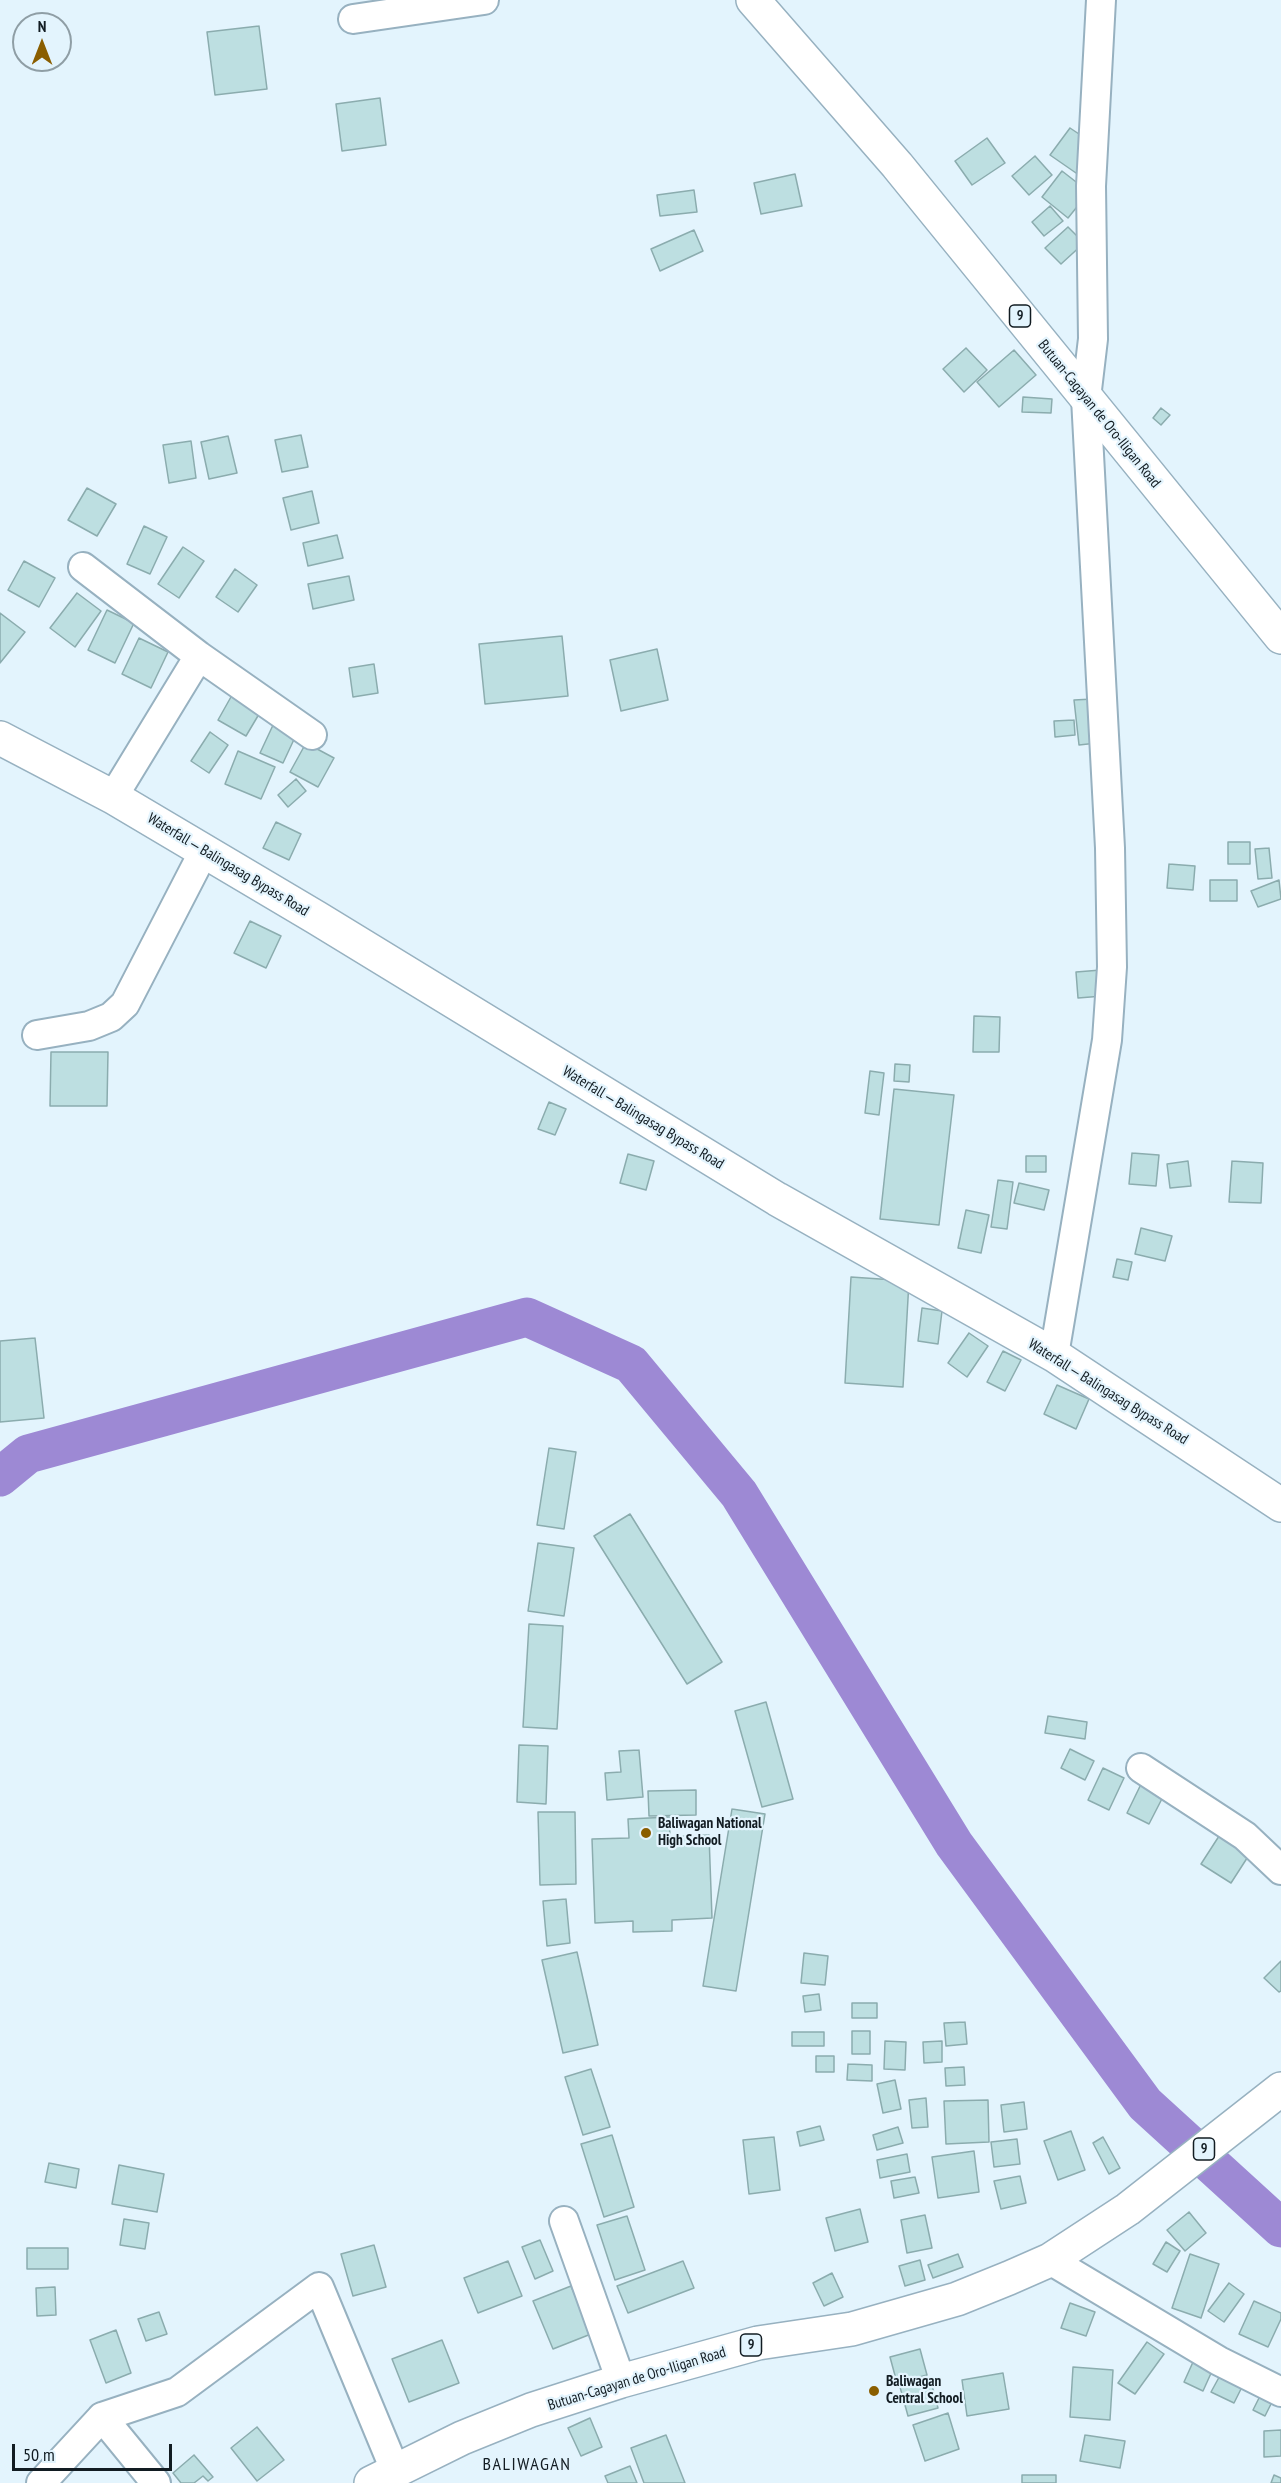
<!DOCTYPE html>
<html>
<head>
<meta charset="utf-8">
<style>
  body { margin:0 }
  #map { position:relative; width:1281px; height:2483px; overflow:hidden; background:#e3f4fd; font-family:"PT Sans Narrow",sans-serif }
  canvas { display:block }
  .north { position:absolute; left:12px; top:12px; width:60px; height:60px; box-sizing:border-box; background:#e3f4fd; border:2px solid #8f9ea5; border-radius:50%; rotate:0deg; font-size:16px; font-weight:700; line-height:24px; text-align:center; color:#121c22 }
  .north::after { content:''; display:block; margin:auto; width:21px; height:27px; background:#8a5e00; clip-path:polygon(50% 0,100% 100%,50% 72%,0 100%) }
  .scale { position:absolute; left:12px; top:2444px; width:160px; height:27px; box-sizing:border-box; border:3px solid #121c22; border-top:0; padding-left:8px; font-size:18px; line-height:21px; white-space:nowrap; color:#121c22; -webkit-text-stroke:4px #e3f4fd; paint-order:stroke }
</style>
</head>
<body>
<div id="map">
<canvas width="1281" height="2483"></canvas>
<div class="north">N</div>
<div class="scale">50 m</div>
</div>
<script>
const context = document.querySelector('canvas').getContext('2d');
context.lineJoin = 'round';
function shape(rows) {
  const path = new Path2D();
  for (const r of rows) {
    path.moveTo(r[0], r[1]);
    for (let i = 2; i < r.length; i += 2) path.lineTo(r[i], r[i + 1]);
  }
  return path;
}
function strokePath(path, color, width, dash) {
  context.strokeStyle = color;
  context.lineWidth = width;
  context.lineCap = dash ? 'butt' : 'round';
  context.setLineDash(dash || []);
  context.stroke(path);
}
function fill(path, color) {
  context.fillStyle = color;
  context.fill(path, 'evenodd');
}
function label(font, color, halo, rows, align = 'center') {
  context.font = font + ' "PT Sans Narrow",sans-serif';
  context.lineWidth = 4.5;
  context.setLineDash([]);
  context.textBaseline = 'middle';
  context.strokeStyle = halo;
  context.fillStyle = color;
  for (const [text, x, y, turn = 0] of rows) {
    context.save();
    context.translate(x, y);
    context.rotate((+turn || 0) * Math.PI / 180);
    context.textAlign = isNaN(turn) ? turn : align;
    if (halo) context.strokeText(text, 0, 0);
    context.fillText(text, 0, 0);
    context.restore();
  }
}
const river = shape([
  [0,1477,28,1454,527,1317,631,1364,739,1494,954,1844,1145,2104,1281,2228]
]);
const building = shape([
  [259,26,267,89,215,95,207,32,259,26],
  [380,98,386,145,342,151,336,104,380,98],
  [1070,128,1091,142,1087,158,1076,173,1050,155,1070,128],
  [987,138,1005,163,972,185,955,161,987,138],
  [1035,156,1052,175,1029,195,1012,176,1035,156],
  [1062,171,1089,192,1068,218,1042,197,1062,171],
  [795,174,802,206,761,214,754,183,795,174],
  [694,190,697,212,660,216,657,195,694,190],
  [1050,206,1063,221,1044,236,1032,222,1050,206],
  [1068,227,1084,243,1061,264,1045,248,1068,227],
  [694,230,703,251,660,271,651,249,694,230],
  [966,348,987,370,964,392,943,369,966,348],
  [1014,350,1036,375,999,407,977,382,1014,350],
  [1023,397,1052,399,1051,413,1022,412,1023,397],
  [1161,408,1170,415,1161,425,1153,418,1161,408],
  [301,435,308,467,282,472,275,440,301,435],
  [228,436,237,473,209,479,201,442,228,436],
  [191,441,196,478,169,483,163,445,191,441],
  [87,488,116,504,97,536,68,520,87,488],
  [312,491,319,523,291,530,283,498,312,491],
  [144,526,167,537,150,574,127,564,144,526],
  [337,535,343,558,308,566,303,543,337,535],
  [183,547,204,561,179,598,158,584,183,547],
  [24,561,55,578,39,607,8,590,24,561],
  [235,569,257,585,238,612,216,597,235,569],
  [349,576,354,600,313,609,308,584,349,576],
  [77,593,101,611,75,647,50,628,77,593],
  [107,610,134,623,115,663,88,650,107,610],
  [0,613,25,632,0,663,0,613],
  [562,636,568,696,485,704,479,644,562,636],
  [139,638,168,652,151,688,122,674,139,638],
  [657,649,668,700,621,711,610,660,657,649],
  [374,664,378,693,353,697,349,668,374,664],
  [236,688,265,704,246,736,218,720,236,688],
  [1093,699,1097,743,1079,745,1074,700,1093,699],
  [1074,720,1075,735,1055,737,1054,721,1074,720],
  [274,723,297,733,283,763,260,753,274,723],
  [210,732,228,745,209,773,191,761,210,732],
  [306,743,334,758,318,787,290,772,306,743],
  [238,751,275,767,261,799,225,784,238,751],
  [296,779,306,791,288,807,278,795,296,779],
  [276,822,301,834,289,860,263,848,276,822],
  [1228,842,1250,842,1250,864,1228,864,1228,842],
  [1269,848,1272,878,1258,879,1255,849,1269,848],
  [1169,864,1195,866,1193,890,1167,888,1169,864],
  [1210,880,1237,880,1237,901,1210,901,1210,880],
  [1279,880,1281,899,1258,907,1251,891,1279,880],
  [250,921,281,936,266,968,234,953,250,921],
  [1101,970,1103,996,1078,998,1076,972,1101,970],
  [974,1016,1000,1017,999,1052,973,1052,974,1016],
  [51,1052,108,1052,107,1106,50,1106,51,1052],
  [895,1064,910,1065,909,1082,894,1081,895,1064],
  [870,1071,884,1073,879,1115,865,1113,870,1071],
  [894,1089,954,1095,939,1225,880,1219,894,1089],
  [549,1102,566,1109,555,1135,538,1129,549,1102],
  [1132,1153,1159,1155,1156,1186,1129,1184,1132,1153],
  [628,1154,654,1161,646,1190,620,1183,628,1154],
  [1026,1156,1046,1156,1046,1172,1026,1172,1026,1156],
  [1188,1161,1191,1186,1170,1188,1167,1164,1188,1161],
  [1232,1161,1263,1163,1261,1203,1229,1202,1232,1161],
  [998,1180,1013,1182,1007,1229,991,1227,998,1180],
  [1019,1183,1049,1190,1044,1210,1014,1203,1019,1183],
  [966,1210,989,1215,981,1253,958,1248,966,1210],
  [1141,1228,1172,1236,1165,1261,1135,1254,1141,1228],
  [1117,1259,1132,1262,1128,1280,1113,1277,1117,1259],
  [851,1277,909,1281,903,1387,845,1383,851,1277],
  [922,1308,942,1311,938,1344,918,1341,922,1308],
  [969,1333,988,1346,967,1377,948,1363,969,1333],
  [35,1338,44,1418,0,1422,0,1341,35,1338],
  [1003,1351,1021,1360,1005,1391,987,1382,1003,1351],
  [1057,1385,1089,1399,1076,1429,1044,1414,1057,1385],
  [549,1448,576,1452,564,1529,537,1525,549,1448],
  [630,1514,722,1662,687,1684,594,1536,630,1514],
  [538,1543,574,1548,564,1616,528,1611,538,1543],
  [529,1624,563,1626,557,1729,523,1727,529,1624],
  [766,1702,793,1799,762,1807,735,1711,766,1702],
  [1048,1716,1087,1722,1085,1739,1045,1733,1048,1716],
  [519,1745,548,1746,546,1804,517,1802,519,1745],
  [1070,1749,1094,1761,1085,1780,1061,1768,1070,1749],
  [639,1750,643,1797,607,1800,605,1773,621,1772,619,1751,639,1750],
  [1103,1768,1124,1778,1109,1810,1088,1800,1103,1768],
  [1144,1778,1167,1789,1149,1824,1127,1813,1144,1778],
  [696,1790,696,1815,649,1816,648,1791,696,1790],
  [732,1809,765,1814,736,1991,703,1986,732,1809],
  [538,1812,575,1812,576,1884,540,1885,538,1812],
  [669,1817,670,1837,709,1835,712,1918,672,1920,672,1931,633,1932,633,1921,595,1923,592,1839,629,1838,628,1819,669,1817],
  [1221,1833,1251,1852,1231,1883,1201,1864,1221,1833],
  [566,1899,570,1943,547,1946,543,1901,566,1899],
  [577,1952,598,2045,563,2053,542,1960,577,1952],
  [804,1953,828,1956,825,1985,801,1983,804,1953],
  [1281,1961,1281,1991,1279,1992,1264,1978,1281,1961],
  [819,1994,821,2010,805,2012,803,1996,819,1994],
  [852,2003,877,2003,877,2018,852,2018,852,2003],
  [965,2022,967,2044,946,2046,944,2023,965,2022],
  [852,2031,870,2031,870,2054,852,2054,852,2031],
  [792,2032,824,2032,824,2046,792,2046,792,2032],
  [885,2041,906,2042,905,2070,884,2069,885,2041],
  [942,2041,942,2062,924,2063,923,2042,942,2041],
  [816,2056,834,2056,834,2072,816,2072,816,2056],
  [848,2064,872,2065,872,2081,847,2080,848,2064],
  [964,2067,965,2085,946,2086,945,2068,964,2067],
  [591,2069,610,2127,583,2135,565,2077,591,2069],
  [895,2080,901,2109,883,2113,877,2084,895,2080],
  [926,2098,928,2127,912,2128,909,2100,926,2098],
  [988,2100,989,2142,946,2144,944,2101,988,2100],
  [1024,2102,1027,2129,1004,2132,1001,2105,1024,2102],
  [820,2126,824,2140,800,2146,797,2132,820,2126],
  [898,2127,903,2143,877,2150,873,2135,898,2127],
  [1071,2131,1085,2170,1058,2180,1044,2141,1071,2131],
  [612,2135,634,2207,604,2217,581,2144,612,2135],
  [774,2137,780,2190,749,2194,743,2140,774,2137],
  [1103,2137,1120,2168,1109,2174,1093,2143,1103,2137],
  [1017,2139,1020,2164,994,2167,991,2142,1017,2139],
  [974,2151,979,2192,938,2198,932,2157,974,2151],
  [907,2154,910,2172,880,2178,877,2160,907,2154],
  [49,2163,79,2169,76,2188,45,2182,49,2163],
  [119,2165,164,2174,157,2212,112,2204,119,2165],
  [1020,2176,1026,2203,1001,2209,994,2181,1020,2176],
  [915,2177,919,2193,894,2198,891,2181,915,2177],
  [860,2209,868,2242,835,2251,826,2218,860,2209],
  [1189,2212,1206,2233,1185,2251,1167,2230,1189,2212],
  [925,2215,932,2248,907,2253,901,2220,925,2215],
  [627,2216,645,2270,615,2280,597,2225,627,2216],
  [124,2219,149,2223,145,2249,120,2245,124,2219],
  [540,2240,553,2271,535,2279,522,2247,540,2240],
  [1166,2242,1180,2251,1167,2272,1153,2264,1166,2242],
  [374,2245,386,2287,353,2296,341,2254,374,2245],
  [27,2248,68,2248,68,2269,27,2269,27,2248],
  [958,2254,963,2267,933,2278,928,2265,958,2254],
  [1190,2254,1219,2264,1201,2318,1172,2308,1190,2254],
  [920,2260,925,2280,905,2286,899,2266,920,2260],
  [508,2261,522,2296,478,2313,464,2278,508,2261],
  [683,2261,694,2288,628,2313,617,2286,683,2261],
  [832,2273,843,2297,824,2306,813,2283,832,2273],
  [1229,2283,1244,2294,1224,2322,1208,2311,1229,2283],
  [571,2286,591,2334,553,2349,533,2301,571,2286],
  [55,2287,56,2315,37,2316,36,2288,55,2287],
  [1254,2301,1281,2313,1281,2319,1268,2347,1239,2334,1254,2301],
  [1070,2303,1095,2312,1086,2336,1061,2328,1070,2303],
  [159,2312,167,2334,146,2341,138,2319,159,2312],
  [116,2330,131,2373,106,2383,90,2340,116,2330],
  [442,2340,459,2383,409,2402,392,2359,442,2340],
  [1147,2342,1164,2354,1135,2394,1118,2383,1147,2342],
  [920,2349,927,2375,897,2383,890,2357,920,2349],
  [1198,2351,1217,2360,1203,2391,1184,2382,1198,2351],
  [1073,2367,1113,2370,1110,2420,1070,2417,1073,2367],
  [1223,2370,1245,2381,1234,2403,1211,2392,1223,2370],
  [1003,2373,1009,2409,967,2416,962,2380,1003,2373],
  [930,2378,938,2408,908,2416,900,2387,930,2378],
  [1265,2386,1277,2392,1265,2416,1253,2410,1265,2386],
  [948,2413,959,2449,925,2461,913,2425,948,2413],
  [590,2418,602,2447,581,2456,568,2428,590,2418],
  [257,2427,284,2460,257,2481,231,2448,257,2427],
  [1281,2430,1281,2456,1264,2457,1264,2431,1281,2430],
  [666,2435,685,2483,644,2483,631,2448,666,2435],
  [1085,2435,1125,2441,1120,2468,1080,2461,1085,2435],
  [194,2455,213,2477,208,2481,203,2476,194,2483,181,2483,173,2473,194,2455],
  [630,2466,637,2483,608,2483,605,2476,630,2466],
  [1022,2475,1056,2475,1056,2483,1022,2483,1022,2475],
  [1274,2475,1281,2478,1281,2483,1271,2483,1274,2475]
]);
const minor = shape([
  [353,19,484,0],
  [83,567,199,656,312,735],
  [113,797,199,656],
  [37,1035,89,1026,111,1017,125,1004,204,851],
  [1054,1355,1107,1040,1112,967,1110,848,1086,398,1093,339,1091,186,1101,0],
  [1141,1768,1245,1836,1281,1870],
  [564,2221,621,2381],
  [1050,2260,1219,2361,1281,2392],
  [41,2483,102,2417],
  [156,2483,102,2417,177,2392,319,2287,395,2470]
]);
const major = shape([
  [0,738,113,797,317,918,777,1199,1054,1355,1281,1505]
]);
const highway = shape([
  [753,0,897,165,1281,637],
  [371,2483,462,2438,531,2410,621,2381,758,2343,852,2329,957,2299,1009,2278,1050,2260,1128,2209,1281,2089]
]);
const markers = [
  [646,1833,6,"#8a5e00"],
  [874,2391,6,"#8a5e00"]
];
const shields = [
  [1020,316,21],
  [1204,2149,21],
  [751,2345,21]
];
const shieldNames = [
  ["9",1020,316],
  ["9",1204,2149],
  ["9",751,2345]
];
const streetNames = [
  ["Butuan-Cagayan de Oro-Iligan Road",1099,414,51],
  ["Waterfall ‒ Balingasag Bypass Road",228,865,31],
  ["Waterfall ‒ Balingasag Bypass Road",643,1118,31],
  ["Waterfall ‒ Balingasag Bypass Road",1108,1392,32],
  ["Butuan-Cagayan de Oro-Iligan Road",637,2379,-17]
];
const poiNames = [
  ["Baliwagan National",658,1824],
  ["High School",658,1841],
  ["Baliwagan",886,2382],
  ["Central School",886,2399]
];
const quarterNames = [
  ["BALIWAGAN",527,2465]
];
strokePath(river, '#9d89d4', 39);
fill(building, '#bddfe1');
strokePath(building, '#8bacae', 1.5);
strokePath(minor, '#97b1c0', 32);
strokePath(major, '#97b1c0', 36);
strokePath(highway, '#97b1c0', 36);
strokePath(minor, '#fff', 28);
strokePath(major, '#fff', 33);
strokePath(highway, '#fff', 33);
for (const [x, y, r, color] of markers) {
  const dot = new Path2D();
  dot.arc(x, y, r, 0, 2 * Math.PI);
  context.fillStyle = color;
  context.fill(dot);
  strokePath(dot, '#e3f4fd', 2);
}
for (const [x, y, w] of shields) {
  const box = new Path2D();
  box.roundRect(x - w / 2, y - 11, w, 22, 4.5);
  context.fillStyle = '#e3f4fd';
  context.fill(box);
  strokePath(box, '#121c22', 1.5);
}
label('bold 14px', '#121c22', null, shieldNames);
label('15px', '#121c22', '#e3f4fd', streetNames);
label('bold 15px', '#121c22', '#e3f4fd', poiNames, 'left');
context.letterSpacing = '1.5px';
label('18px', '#121c22', '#e3f4fd', quarterNames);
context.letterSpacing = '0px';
</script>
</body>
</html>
